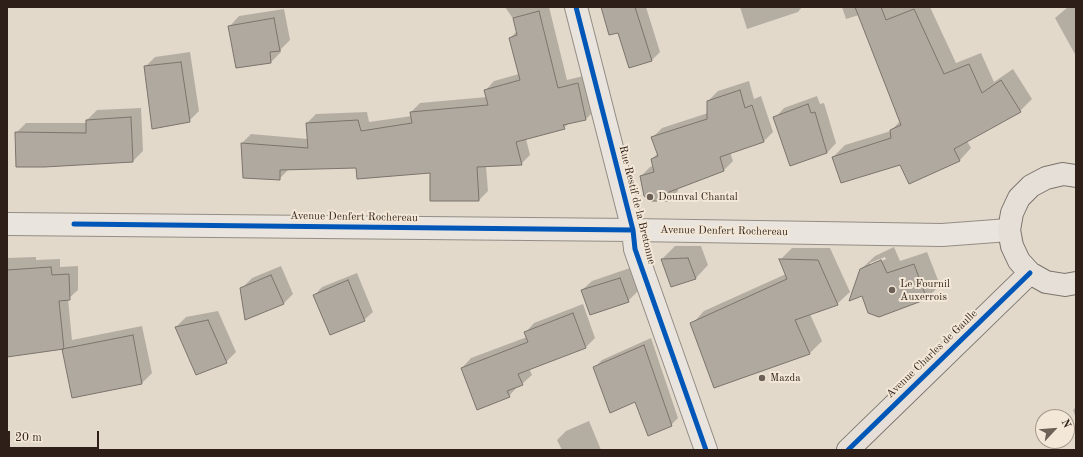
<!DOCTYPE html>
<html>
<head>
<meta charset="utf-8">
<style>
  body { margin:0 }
  #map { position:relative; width:1083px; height:457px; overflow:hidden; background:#e2d9cb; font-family:"Old Standard TT",serif }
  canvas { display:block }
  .frame { position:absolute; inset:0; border:8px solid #2e1f18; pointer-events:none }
  .north { position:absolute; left:1035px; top:409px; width:40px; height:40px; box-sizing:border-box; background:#f3e8d7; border:1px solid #a4988b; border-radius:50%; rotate:64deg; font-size:11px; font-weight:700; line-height:16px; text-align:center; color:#2e1f18 }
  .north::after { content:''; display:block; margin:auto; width:14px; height:18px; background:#6d6057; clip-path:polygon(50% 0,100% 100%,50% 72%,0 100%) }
  .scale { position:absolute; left:8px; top:431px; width:91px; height:18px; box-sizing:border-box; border:2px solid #2e1f18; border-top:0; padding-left:5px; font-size:12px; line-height:14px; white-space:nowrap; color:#2e1f18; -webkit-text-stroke:3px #f3e8d7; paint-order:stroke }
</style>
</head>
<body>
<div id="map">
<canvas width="1083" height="457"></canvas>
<div class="frame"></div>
<div class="north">N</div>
<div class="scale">20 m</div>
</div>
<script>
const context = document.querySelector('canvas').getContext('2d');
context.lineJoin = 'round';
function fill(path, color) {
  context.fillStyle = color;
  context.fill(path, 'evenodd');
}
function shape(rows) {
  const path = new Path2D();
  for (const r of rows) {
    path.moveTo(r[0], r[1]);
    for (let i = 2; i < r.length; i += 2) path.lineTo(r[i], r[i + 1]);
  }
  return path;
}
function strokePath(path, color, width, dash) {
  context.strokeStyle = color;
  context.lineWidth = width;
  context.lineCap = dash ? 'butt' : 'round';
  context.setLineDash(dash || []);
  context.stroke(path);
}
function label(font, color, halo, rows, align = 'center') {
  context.font = font + ' "Old Standard TT",serif';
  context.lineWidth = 4;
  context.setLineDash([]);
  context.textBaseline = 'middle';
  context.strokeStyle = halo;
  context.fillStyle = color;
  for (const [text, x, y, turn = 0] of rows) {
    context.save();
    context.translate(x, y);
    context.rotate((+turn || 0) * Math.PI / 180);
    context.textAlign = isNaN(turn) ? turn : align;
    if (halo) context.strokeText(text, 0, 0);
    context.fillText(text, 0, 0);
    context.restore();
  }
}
const shadow = shape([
  [505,7,527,7,527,8,532,7,549,7,567,80,587,75,595,110,586,119,570,122,564,128,526,139,530,155,521,164,486,166,488,191,479,200,431,200,431,172,357,167,288,170,279,179,242,143,251,134,308,139,307,123,316,114,367,112,369,122,412,116,411,112,420,103,487,97,485,91,494,81,519,74,510,38,517,31,514,20],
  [602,7,646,7,660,52,651,61,619,32],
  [740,7,802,7,798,12,747,29],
  [842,7,930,7,956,63,981,53,994,82,1013,69,1032,99,1020,111,967,141,971,148,960,160,909,182,900,163,833,157,845,145,891,131,900,121,859,15,846,19],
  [1068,7,1076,7,1076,56,1055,18],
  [284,9,290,40,281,49,281,52,271,62,236,67,230,26,239,16],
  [190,52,199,111,189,121,145,67,155,57],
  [749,81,754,99,761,96,773,132,764,141,730,152,733,161,724,170,678,187,678,191,669,200,652,200,641,176,650,167,653,166,652,159,658,153,653,137,662,128,708,113,708,101,718,91],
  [817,96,820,104,824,103,836,143,827,153,775,118,784,108],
  [141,108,143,151,133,161,16,133,26,123,87,123,87,120,97,110],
  [675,246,701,246,708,265,696,278,672,286,662,259],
  [894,247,900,261,927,252,940,285,927,298,879,316,861,269,875,256],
  [885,257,886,259,870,266,870,263],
  [792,248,830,248,850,292,837,304,810,314,822,341,810,353,715,387,692,324,704,311,786,274,780,260],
  [36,257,36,260,60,259,60,267,78,266,78,290,68,299,72,340,142,326,152,373,142,383,73,397,63,350,65,347,7,356,7,258],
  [281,266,293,294,283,304,242,288,252,278],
  [630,268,638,291,628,301,582,290,592,281],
  [357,273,373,312,364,320,314,296,322,287],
  [583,304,595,338,586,347,529,368,532,375,522,384,518,386,509,396,462,368,471,358,527,337,525,333,534,323],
  [218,311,236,352,226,362,176,327,186,317],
  [651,338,678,418,671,425,636,400,595,367,602,360],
  [1076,407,1076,418,1073,410],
  [589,421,601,450,562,450,557,440,566,431]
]);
const building = shape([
  [601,7,635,7,652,61,629,68,618,33,609,35,601,7],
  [855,7,881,7,886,20,914,9,944,74,969,64,982,93,1001,80,1021,112,954,149,960,161,909,184,900,165,841,183,832,157,891,138,890,130,901,125,855,7],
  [539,11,558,88,578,83,586,120,563,125,565,129,516,142,522,165,477,167,479,201,430,201,430,173,357,179,356,168,280,170,280,180,243,178,241,143,308,148,306,123,358,120,361,131,412,123,410,112,488,105,484,90,520,80,509,38,517,35,513,18,539,11],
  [274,18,280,51,270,52,271,63,236,68,228,26,274,18],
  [181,62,190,122,152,129,144,66,181,62],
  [740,90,745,108,752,105,764,142,720,157,724,171,669,192,669,201,652,201,644,196,640,176,654,172,651,159,658,156,651,137,707,119,707,101,740,90],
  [808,104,811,113,815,112,827,153,790,166,773,117,808,104],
  [131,117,133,162,44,167,16,167,15,132,86,133,86,120,131,117],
  [688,258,696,279,671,287,661,259,688,258],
  [779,259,818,260,838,305,795,320,810,354,714,388,690,323,787,279,779,259],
  [881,260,887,273,914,264,927,299,879,317,868,313,862,296,849,301,860,269,881,260],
  [51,267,52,275,69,274,70,300,59,301,64,349,7,357,7,270,51,267],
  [271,275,284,304,245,320,240,288,271,275],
  [620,278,629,302,590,315,581,290,620,278],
  [348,280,365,321,330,335,313,295,348,280],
  [573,313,586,348,518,374,523,385,507,391,510,397,477,410,461,368,528,342,524,332,573,313],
  [208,320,227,363,196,375,175,327,208,320],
  [133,335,142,384,72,398,62,349,133,335],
  [644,345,672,426,648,436,635,402,610,413,593,367,644,345]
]);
const minor = shape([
  [576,7,633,230,635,249,706,450],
  [7,224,633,230,942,235,1009,230]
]);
const major = shape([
  [1076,176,1063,174,1046,178,1031,186,1019,198,1012,213,1009,230,1012,246,1019,261,1030,273,1046,282,1065,285,1076,283],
  [848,450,1030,273]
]);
const cycleway = shape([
  [576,7,633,230,635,249,706,450],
  [74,224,633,230],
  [848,450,1030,273]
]);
const markers = [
  [650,197,4,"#6d6057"],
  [892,290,4,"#6d6057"],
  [762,378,4,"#6d6057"]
];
const poiNames = [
  ["Dounval Chantal",658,197],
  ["Le Fournil",900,284],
  ["Auxerrois",900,297],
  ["Mazda",770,378]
];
const streetNames = [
  ["Rue Restif de la Bretonne",637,205,76],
  ["Avenue Denfert Rochereau",354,217,1],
  ["Avenue Denfert Rochereau",724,231,1],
  ["Avenue Charles de Gaulle",932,354,-44]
];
fill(shadow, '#0003');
fill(building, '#afa99f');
strokePath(building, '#7b746c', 1);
strokePath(minor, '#948d85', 24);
strokePath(major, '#7b746c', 24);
strokePath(minor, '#e9e4dd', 22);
strokePath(major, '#e5dfd7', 22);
strokePath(cycleway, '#0057b8', 5);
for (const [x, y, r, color] of markers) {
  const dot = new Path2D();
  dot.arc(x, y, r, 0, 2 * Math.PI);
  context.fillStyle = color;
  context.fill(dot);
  strokePath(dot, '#f3e8d7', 1.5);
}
label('11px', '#2e1f18', '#f3e8d7', poiNames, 'left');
label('11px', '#2e1f18', '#f3e8d7', streetNames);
</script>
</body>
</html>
